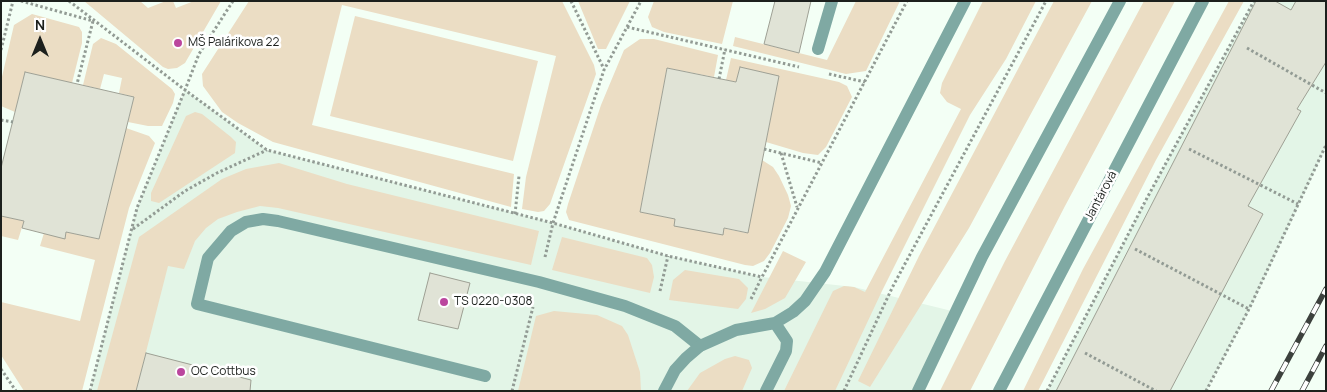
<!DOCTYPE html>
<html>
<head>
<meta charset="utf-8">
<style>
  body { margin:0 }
  #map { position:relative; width:1327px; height:392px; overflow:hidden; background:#f3fff5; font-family:Manrope,sans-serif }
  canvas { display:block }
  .frame { position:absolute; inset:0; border:2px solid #1c201d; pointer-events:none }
  .north { position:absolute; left:15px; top:15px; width:50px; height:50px; -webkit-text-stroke:4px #fff; paint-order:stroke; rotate:0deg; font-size:14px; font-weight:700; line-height:20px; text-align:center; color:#1c201d }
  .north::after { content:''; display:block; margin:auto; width:18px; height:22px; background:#1c201d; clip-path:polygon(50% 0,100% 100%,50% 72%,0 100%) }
</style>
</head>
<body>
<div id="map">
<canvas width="1327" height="392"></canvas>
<div class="frame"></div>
<div class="north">N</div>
</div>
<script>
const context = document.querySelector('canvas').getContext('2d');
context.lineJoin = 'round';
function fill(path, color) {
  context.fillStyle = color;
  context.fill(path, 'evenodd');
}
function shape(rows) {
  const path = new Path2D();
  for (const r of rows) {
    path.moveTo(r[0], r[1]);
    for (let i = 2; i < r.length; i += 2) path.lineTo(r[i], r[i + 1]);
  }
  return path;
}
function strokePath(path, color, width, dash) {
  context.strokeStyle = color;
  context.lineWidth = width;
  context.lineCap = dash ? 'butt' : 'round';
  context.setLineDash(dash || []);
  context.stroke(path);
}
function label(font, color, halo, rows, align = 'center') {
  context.font = font + ' Manrope,sans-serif';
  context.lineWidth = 5;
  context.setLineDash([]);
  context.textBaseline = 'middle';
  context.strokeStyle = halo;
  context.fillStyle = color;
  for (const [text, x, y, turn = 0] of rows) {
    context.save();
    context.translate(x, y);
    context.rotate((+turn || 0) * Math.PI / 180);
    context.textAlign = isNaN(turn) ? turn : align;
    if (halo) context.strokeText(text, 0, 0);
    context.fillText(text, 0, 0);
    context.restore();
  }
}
const built = shape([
  [1254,1,1326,1,1326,147,1250,309,1206,391,1047,391,1147,198],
  [185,90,267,150,553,223,668,256,762,277,854,287,956,312,918,391,90,391,137,208]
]);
const green = shape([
  [84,1,140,1,148,8,166,1,173,1,176,8,194,1,221,1,185,63,177,68,168,69,163,67],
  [249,1,562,1,594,65,596,74,550,204,544,211,538,212,522,209,526,177,556,56,342,5,312,125,514,174,511,207,273,142,238,123,222,112,203,86,202,74],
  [578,1,630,1,606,49,598,49],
  [654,1,733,1,722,44,664,32,652,27,648,17],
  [856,1,900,1,866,71,846,74,733,46,735,37,827,60],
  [983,1,1036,1,1006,59,970,115,882,291,835,391,784,391,833,291,844,286,854,287,865,292,961,109,947,102,940,93,942,83],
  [1054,1,1092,1,969,228,870,387,858,381,919,256],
  [1144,1,1175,1,1065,206,970,391,940,391,1005,261],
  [1229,1,1244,1,1156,160,1038,391,1023,391,1083,269],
  [32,14,79,27,82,32,82,43,72,83,25,72,15,112,1,106,1,81,14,25],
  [355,16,538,61,513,161,330,116],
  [101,38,116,44,172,89,175,94,173,103,162,126,148,126,128,122,134,97,119,93,122,78,104,74,100,89,83,85,93,44],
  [640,39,654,39,718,55,714,77,667,68,640,212,747,233,762,160,773,167,779,176,788,195,791,206,788,218,770,253,764,261,753,266,745,265,569,220,566,212,568,204,601,105,624,50],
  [731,58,839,82,847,86,852,97,826,147,818,155,803,153,766,142,776,91,765,73,740,67,736,82,726,80],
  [195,112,202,114,231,137,236,142,235,153,159,203,151,201,151,193,186,116],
  [126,128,149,136,155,143,129,208,82,391,24,391,1,355,1,302,80,321,95,260,40,246,44,233,65,238,66,232,99,239],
  [279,163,347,184,539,231,531,265,278,208,260,206,237,212,218,219,206,228,195,241,184,269,168,266,136,391,97,391,139,237,222,179,246,169],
  [1,216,24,221,18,240,1,236],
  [562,237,647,258,652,265,654,277,650,293,552,270],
  [783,251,806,262,785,298,765,309,751,313],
  [685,270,739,279,748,288,746,299,738,309,669,300,673,280],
  [554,311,597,315,622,326,628,335,640,372,641,391,518,391,536,316],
  [735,356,749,360,752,368,742,391,687,391,700,373,725,359]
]);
const building = shape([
  [775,1,811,1,799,53,764,44,775,1],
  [1256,1,1275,1,1291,10,1296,1,1326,1,1326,62,1297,109,1301,111,1248,206,1263,214,1170,391,1056,391,1256,1],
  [740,67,779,76,748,233,724,228,723,235,674,226,675,219,640,212,667,68,736,82,740,67],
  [25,72,134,97,99,239,66,232,65,239,22,228,24,221,1,216,1,168,25,72],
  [430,273,470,283,458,329,418,320,430,273],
  [146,353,251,380,250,391,136,391,146,353]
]);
const path = shape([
  [21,1,93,21,77,84],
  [69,1,185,90,137,208,90,391],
  [233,1,199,54,185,90,267,150,553,223,668,256,762,277,907,1],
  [571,1,604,69],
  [627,27,641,1],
  [1247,48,1326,93],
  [1,50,13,1],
  [829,74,865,82],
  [719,79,725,49],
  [1,120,13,122],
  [764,149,822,163],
  [1189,149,1298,204],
  [781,153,797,207],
  [515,214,519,176],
  [133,229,185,191,217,173,267,150],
  [1135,249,1249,309],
  [545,257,553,223,604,70,627,27,799,67],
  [660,291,668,256],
  [751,299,762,277],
  [1085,353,1156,391],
  [1,369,16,391],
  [512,391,533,307],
  [844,391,892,288,1046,1],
  [1047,391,1147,198,1254,1],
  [1206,391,1249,309,1326,145]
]);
const service = shape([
  [818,49,832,1],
  [485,376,197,304,208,258,231,231,246,222,263,219,278,221,539,282,625,306,675,326,700,346]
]);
const minor = shape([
  [664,391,675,370,686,358,700,346,736,330,775,323,793,312,805,301,825,272,965,1],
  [766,391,786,351,787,341,775,323]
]);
const tertiary = shape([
  [918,391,982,257,1120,1],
  [999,391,1203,1]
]);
const rail = shape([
  [1271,391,1326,289],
  [1302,391,1326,346]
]);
const markers = [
  [178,43,5,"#bb469e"],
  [444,302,5,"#bb469e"],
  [181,372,5,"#bb469e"]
];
const poiNames = [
  ["MŠ Palárikova 22",188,43],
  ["TS 0220-0308",454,302],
  ["OC Cottbus",191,372]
];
const streetNames = [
  ["Jantárová",1101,196,-62]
];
fill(built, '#e3f5e7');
fill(green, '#ebddc4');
fill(building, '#e0e3d6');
strokePath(building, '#9ea094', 1);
strokePath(path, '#929b94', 3, [2.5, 2.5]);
strokePath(service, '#7fa9a3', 12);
strokePath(minor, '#7fa9a3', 12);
strokePath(tertiary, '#7fa9a3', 12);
strokePath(rail, '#3c413d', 5.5);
strokePath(rail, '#fff', 4, [11]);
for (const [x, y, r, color] of markers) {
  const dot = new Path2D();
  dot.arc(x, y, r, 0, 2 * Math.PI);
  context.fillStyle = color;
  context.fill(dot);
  strokePath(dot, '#fff', 2);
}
label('12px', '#1c201d', '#fff', poiNames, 'left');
label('12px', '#1c201d', '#fff', streetNames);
</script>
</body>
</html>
